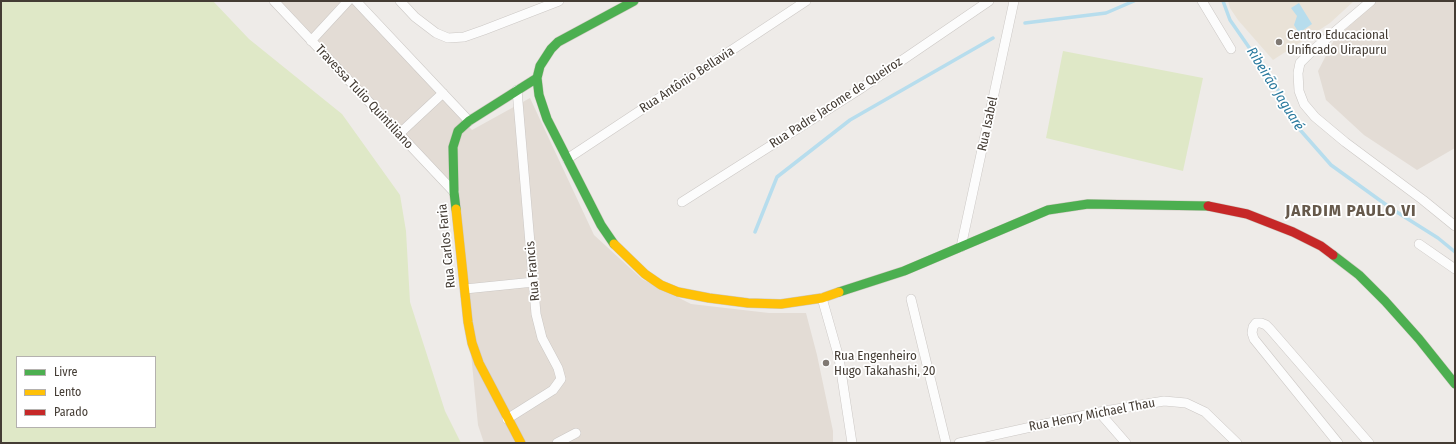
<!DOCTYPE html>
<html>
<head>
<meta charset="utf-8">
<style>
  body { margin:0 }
  #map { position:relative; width:1456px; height:444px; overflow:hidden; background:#eeebe8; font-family:"Fira Sans Condensed",sans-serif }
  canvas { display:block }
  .frame { position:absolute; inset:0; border:2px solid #443c34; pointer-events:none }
  .legend { position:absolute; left:16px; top:356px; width:140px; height:72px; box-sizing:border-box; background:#fff; border:1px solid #b4b1ae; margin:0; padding:5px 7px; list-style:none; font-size:12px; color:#443c34 }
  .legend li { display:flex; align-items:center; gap:8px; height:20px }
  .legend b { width:20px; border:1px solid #b4b1ae }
</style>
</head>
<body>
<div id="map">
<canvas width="1456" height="444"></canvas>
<div class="frame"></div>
<ul class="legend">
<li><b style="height:5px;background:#4caf50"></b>Livre</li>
<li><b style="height:5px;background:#ffc107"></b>Lento</li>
<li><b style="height:5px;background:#c62828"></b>Parado</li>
</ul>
</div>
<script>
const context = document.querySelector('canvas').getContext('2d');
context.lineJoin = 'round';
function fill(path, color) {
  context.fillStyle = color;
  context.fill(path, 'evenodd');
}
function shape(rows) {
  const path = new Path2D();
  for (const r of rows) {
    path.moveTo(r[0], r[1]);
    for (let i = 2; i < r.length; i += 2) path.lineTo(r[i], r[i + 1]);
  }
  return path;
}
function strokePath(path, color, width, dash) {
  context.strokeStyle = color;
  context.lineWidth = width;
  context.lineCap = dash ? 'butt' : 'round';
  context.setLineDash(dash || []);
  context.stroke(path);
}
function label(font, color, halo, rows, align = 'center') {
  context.font = font + ' "Fira Sans Condensed",sans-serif';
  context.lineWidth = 3.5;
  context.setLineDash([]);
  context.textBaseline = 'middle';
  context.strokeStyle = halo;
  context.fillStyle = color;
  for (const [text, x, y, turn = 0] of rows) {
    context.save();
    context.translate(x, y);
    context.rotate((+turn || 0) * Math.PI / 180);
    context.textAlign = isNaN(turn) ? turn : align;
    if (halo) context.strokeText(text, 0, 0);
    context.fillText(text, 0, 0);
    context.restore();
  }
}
const residential = shape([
  [269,1,352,1,472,130,530,98,594,235,642,279,691,304,769,313,806,313,817,355,833,431,833,443,484,443,478,425,456,200],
  [1376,1,1455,1,1455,148,1417,170,1364,135,1326,100,1318,71,1334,40]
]);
const education = shape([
  [1228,1,1354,1,1330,23,1273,60,1238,20,1230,8]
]);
const green = shape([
  [1,1,213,1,249,39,342,114,400,195,406,231,410,302,445,411,461,443,1,443],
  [17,357,155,357,155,427,17,427],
  [1063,51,1203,78,1183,171,1046,138]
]);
const water = shape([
  [1299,3,1312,24,1299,33,1294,25,1297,16,1291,8]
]);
const stream = shape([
  [1223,1,1230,20,1262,66,1284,99,1294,123,1331,165,1392,209,1438,238,1455,252],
  [1025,23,1106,13,1134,1],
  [755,232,777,177,850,120,993,38]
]);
const street = shape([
  [274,1,454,192],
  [356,1,469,121],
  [400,1,415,17,436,33,448,38,464,37,484,30,559,1],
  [1202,1,1231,49],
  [1371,1,1312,51,1300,63,1298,73,1299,91,1304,104,1315,117,1345,142,1423,200,1455,226],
  [311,41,348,1],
  [399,134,443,93],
  [567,159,806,1],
  [682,202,857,91,989,1],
  [1419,244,1455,269],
  [961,247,1014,1],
  [465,289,534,282],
  [822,298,839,358,852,443],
  [911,299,946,443],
  [1099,412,1126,443],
  [507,419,553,390,561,379,558,368,542,338,536,314,517,90],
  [557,443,576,433],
  [959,443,1099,412,1164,401,1186,403,1205,412,1237,443],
  [1338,443,1254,339,1252,333,1253,327,1256,323,1261,323,1266,325,1270,329,1369,443]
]);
const fast = shape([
  [456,209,454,192,453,147,458,131,469,121,537,78],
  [614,244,601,225,547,119,539,95,537,78,540,66,551,49,558,42,634,1],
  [1333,255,1359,275,1385,301,1419,339,1455,384],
  [839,292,904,271,1048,210,1088,204,1208,206]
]);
const slow = shape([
  [456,209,468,322,472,343,479,363,521,443],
  [614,244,645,274,661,285,678,292,709,298,748,303,781,304,822,298,839,292]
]);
const jam = shape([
  [1208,206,1247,214,1293,232,1321,246,1333,255]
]);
const markers = [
  [1279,42,4,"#807973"],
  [826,363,4,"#807973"]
];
const poiNames = [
  ["Centro Educacional",1287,35],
  ["Unificado Uirapuru",1287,50],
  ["Rua Engenheiro",834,356],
  ["Hugo Takahashi, 20",834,371]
];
const streetNames = [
  ["Rua Antônio Bellavia",687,80,-33],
  ["Travessa Tulio Quintiliano",364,97,47],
  ["Rua Padre Jacome de Queiroz",836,103,-33],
  ["Rua Isabel",988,124,-78],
  ["Rua Carlos Faria",447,246,-96],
  ["Rua Francis",533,271,-95],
  ["Rua Henry Michael Thau",1092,415,-11]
];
const waterNames = [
  ["Ribeirão Jaguaré",1275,89,58]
];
const districtNames = [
  ["JARDIM PAULO VI",1351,211]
];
fill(residential, '#e3dcd5');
fill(education, '#e9e2d7');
fill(green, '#dfe8c7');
fill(water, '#b7dded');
strokePath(stream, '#b7dded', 3.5);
strokePath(street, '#cbc7c4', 10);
strokePath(fast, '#cec8bf', 10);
strokePath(slow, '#cec8bf', 10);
strokePath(jam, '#cec8bf', 10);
strokePath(street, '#fcfcfc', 9);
strokePath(fast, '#4caf50', 9);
strokePath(slow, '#ffc107', 9);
strokePath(jam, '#c62828', 9);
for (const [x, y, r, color] of markers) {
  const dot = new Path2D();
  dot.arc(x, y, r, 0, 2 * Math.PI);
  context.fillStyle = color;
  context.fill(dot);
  strokePath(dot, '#fff', 1.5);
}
label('13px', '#443c34', '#fff', poiNames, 'left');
label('13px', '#443c34', '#fff', streetNames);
label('italic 14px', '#2b7a9e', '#fff', waterNames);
context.letterSpacing = '1px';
label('bold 17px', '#66594b', '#fff', districtNames);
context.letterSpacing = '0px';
</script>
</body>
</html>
